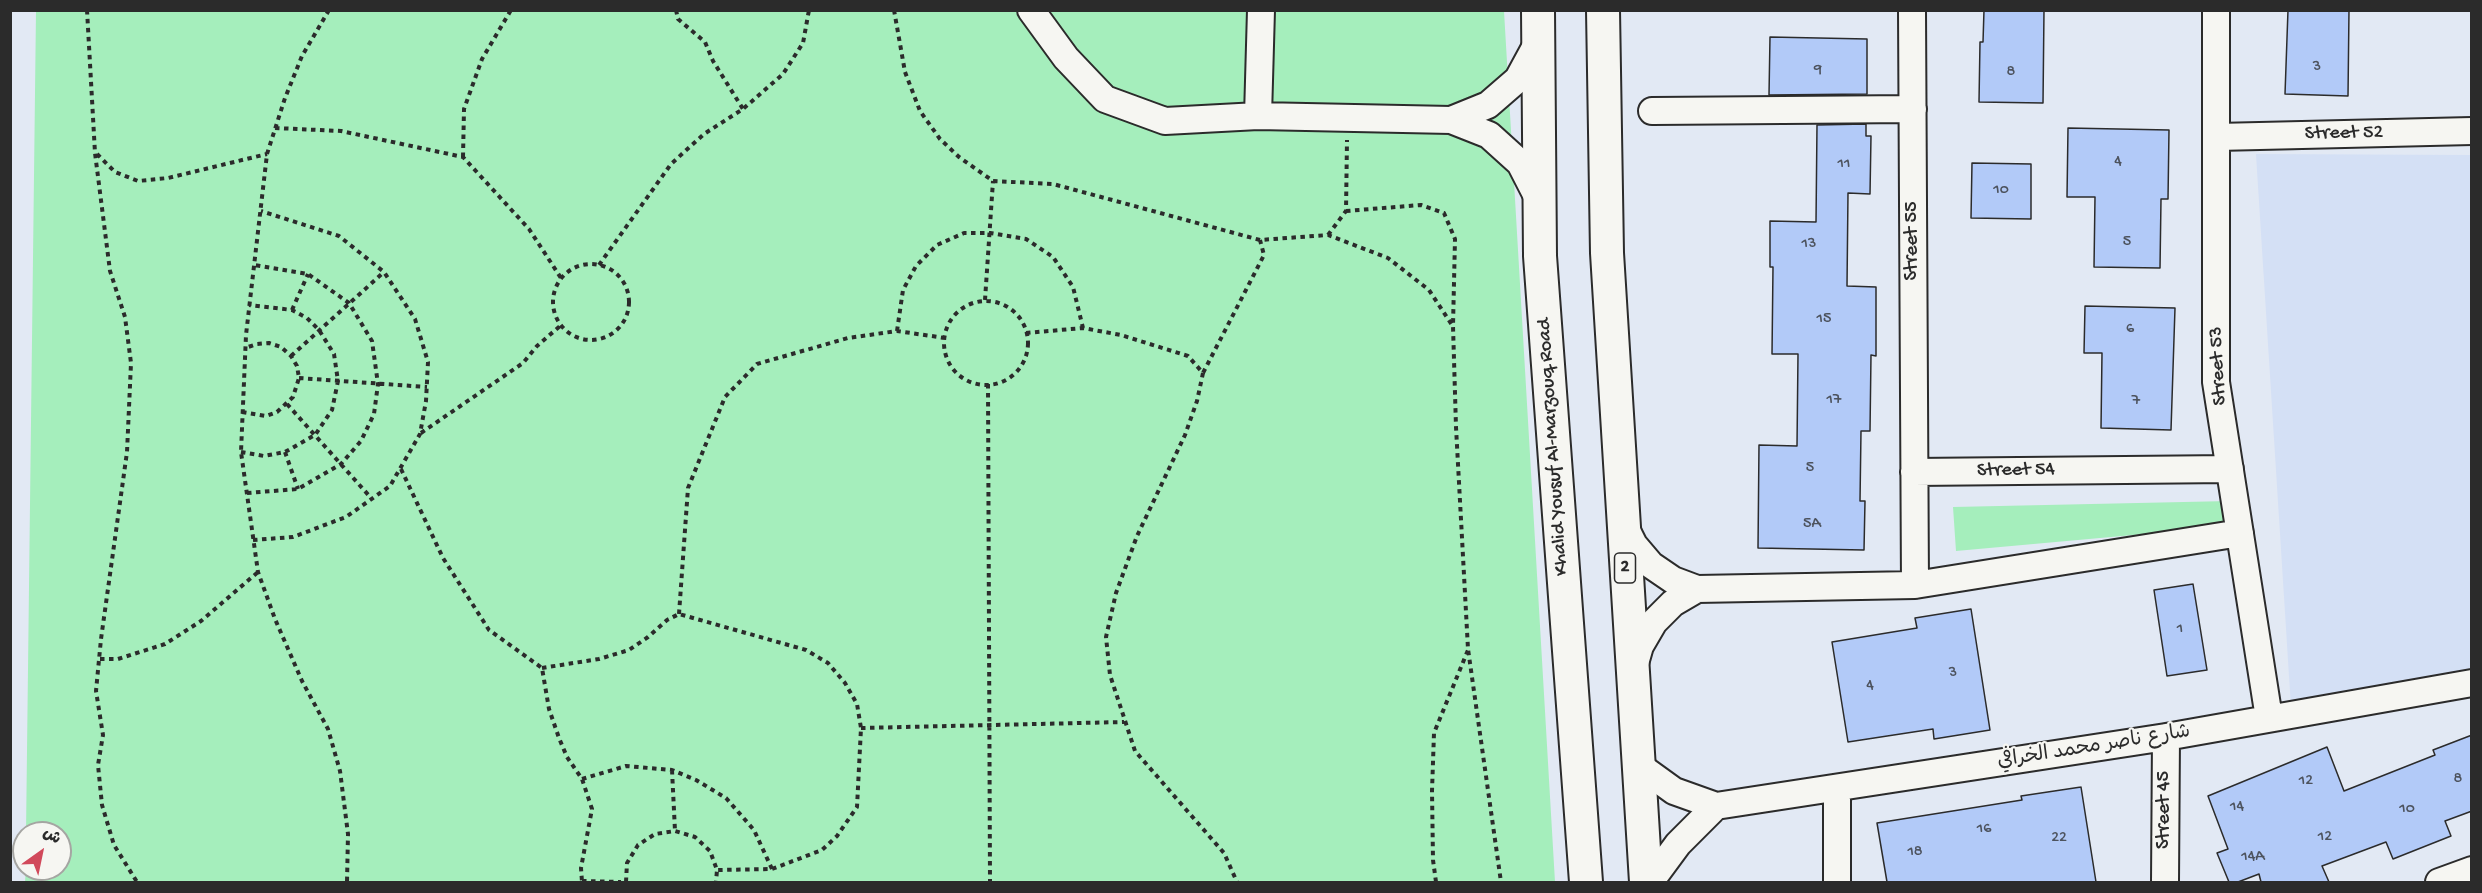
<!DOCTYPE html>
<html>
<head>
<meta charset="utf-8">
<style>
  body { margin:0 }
  #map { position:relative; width:2482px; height:893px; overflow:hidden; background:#e2e9f4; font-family:"Gochi Hand","Playpen Sans Arabic",sans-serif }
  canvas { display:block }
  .frame { position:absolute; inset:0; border:12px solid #2b2b2b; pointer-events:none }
  .north { position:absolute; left:12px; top:821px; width:60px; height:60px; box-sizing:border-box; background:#f6f6f2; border:2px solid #a5a5a2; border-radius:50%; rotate:33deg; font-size:16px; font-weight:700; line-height:24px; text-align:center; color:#2b2b2b }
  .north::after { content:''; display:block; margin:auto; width:21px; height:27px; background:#d1495b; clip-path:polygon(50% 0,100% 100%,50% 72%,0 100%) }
</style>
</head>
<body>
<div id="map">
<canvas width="2482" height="893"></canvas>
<div class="frame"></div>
<div class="north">ش</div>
</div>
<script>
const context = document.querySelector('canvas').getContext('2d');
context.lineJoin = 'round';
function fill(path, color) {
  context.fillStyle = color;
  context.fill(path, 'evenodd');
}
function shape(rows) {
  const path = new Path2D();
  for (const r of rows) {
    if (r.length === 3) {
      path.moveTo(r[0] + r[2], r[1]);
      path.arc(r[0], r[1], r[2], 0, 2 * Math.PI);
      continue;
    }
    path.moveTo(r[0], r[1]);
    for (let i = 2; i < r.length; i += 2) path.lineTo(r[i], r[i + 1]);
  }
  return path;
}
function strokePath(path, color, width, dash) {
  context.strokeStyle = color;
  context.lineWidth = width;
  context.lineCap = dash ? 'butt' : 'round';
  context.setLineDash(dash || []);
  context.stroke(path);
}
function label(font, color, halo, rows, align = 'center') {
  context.font = font + ' "Gochi Hand","Playpen Sans Arabic",sans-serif';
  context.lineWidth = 4.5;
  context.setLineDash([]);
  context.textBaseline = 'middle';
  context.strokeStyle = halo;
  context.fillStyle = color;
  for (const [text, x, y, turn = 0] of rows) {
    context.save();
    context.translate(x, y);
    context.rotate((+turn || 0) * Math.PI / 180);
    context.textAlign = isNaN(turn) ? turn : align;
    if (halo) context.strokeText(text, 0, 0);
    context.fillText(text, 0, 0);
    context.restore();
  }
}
const built = shape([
  [2256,154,2471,155,2471,674,2291,707]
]);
const green = shape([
  [36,11,1504,11,1555,882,25,882,26,869,60,869,60,833,26,833],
  [2230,501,2233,526,1956,551,1953,507]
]);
const building = shape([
  [1984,10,2044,10,2043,103,1979,102,1980,42,1983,42,1984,10],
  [2288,10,2349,10,2348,96,2285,94,2288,10],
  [1770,37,1867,39,1867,94,1769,95,1770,37],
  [1866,124,1866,136,1871,136,1870,194,1848,193,1847,286,1876,287,1876,356,1871,355,1870,431,1861,431,1860,501,1865,501,1864,550,1758,548,1759,445,1797,446,1798,354,1772,354,1773,267,1770,267,1770,221,1816,222,1817,125,1866,124],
  [2068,128,2169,130,2168,199,2161,199,2160,268,2094,267,2095,197,2067,197,2068,128],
  [1972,163,2031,164,2031,219,1971,218,1972,163],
  [2085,306,2175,308,2171,430,2101,428,2102,353,2084,353,2085,306],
  [2193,584,2207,670,2167,676,2154,590,2193,584],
  [1971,609,1990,730,1934,739,1933,729,1848,742,1832,642,1917,628,1915,618,1971,609],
  [2472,735,2472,811,2445,821,2451,836,2393,859,2386,842,2322,866,2329,882,2261,882,2259,874,2238,882,2229,882,2217,853,2228,849,2208,796,2327,747,2344,791,2435,755,2433,750,2472,735],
  [2081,787,2096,882,1887,882,1877,823,2022,800,2021,796,2081,787]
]);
const path = shape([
  [87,10,95,153,110,271,125,317,131,363,127,452,101,639,96,691,103,735,98,765,102,805,114,845,137,882],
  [329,10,302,56,285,98,267,154,246,335,241,452,258,572,275,619,302,681,328,729,340,771,348,834,347,882],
  [676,10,678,19,705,42,713,61,743,109],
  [894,10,905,72,920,111,940,139,959,157,993,181,1053,184,1260,240,1328,235,1388,258,1429,290,1452,325],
  [275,128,341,131,463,157,529,229,561,278],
  [97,154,115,172,138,181,168,178,267,154],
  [463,157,464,109,482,59,511,10],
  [1346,211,1421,205,1444,213,1455,239,1453,326,1456,427,1468,649,1501,882],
  [1328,235,1346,211,1347,140],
  [591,302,38],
  [599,265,671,164,704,134,743,109,783,74,803,43,809,10],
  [985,300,993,181],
  [986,343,42],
  [292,310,308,274],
  [897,331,903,290,916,266,937,245,964,233,990,233,1026,239,1053,257,1073,287,1083,328],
  [1026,333,1083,328,1121,335,1188,356,1203,373,1264,255,1260,240],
  [291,356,384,272],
  [1203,373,1197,401,1185,435,1137,536,1116,593,1106,637,1110,675,1135,751,1224,853,1237,882],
  [299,378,427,387],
  [988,384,990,882],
  [287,404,372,499],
  [242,412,266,416,277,412,293,397,299,378,297,366,291,356,281,347,269,343,257,344,245,348],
  [421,433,523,363,537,346,560,326],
  [241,452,264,456,285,452,315,435,332,410,338,381,334,354,319,330,307,318,292,310,249,305],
  [285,452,298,489],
  [401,469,443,558,489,630,542,668,549,709,559,738,567,757,582,779,592,809,581,868,582,882],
  [247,493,298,489,341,464,361,441,374,414,378,384,372,341,349,303,308,274,254,265],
  [253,540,293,537,346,517,390,486,420,434,426,401,428,362,415,319,384,272,339,236,261,211],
  [679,614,688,488,725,397,757,364,848,338,897,331,945,338],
  [100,659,118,659,165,644,201,621,258,572],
  [542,668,599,659,629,650,648,637,667,620,679,614,806,650,828,663,845,683,857,704,861,728,857,807,837,836,822,850,772,869,717,870],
  [861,728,1124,722],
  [672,770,675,831],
  [582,779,626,766,672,770,696,780,726,798,754,830,772,869],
  [582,881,621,882],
  [626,882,627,863,638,845,655,834,675,831,695,837,710,851,717,870,716,882],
  [1436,882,1433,860,1432,791,1434,733,1468,650]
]);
const minor = shape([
  [1031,10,1066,58,1105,99,1165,121,1258,116,1451,120,1488,105,1518,79,1537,44],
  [1912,10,1915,585],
  [2216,10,2216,382,2269,718],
  [1652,111,1913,109],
  [1258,116,1261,10],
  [1451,120,1489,135,1520,163,1539,200],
  [2217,137,2472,131],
  [1914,472,2230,469],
  [1624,525,1634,545,1651,565,1673,580,1697,589,1915,585,2240,533],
  [1634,667,1640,646,1654,622,1673,603,1697,589],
  [1638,765,1674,791,1716,806,2166,737,2472,683],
  [1837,788,1837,882],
  [1650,882,1678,844,1716,806],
  [2165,882,2166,737],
  [2439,882,2472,870]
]);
const major = shape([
  [1538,10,1540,256,1586,882],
  [1603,10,1607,253,1646,882]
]);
const numberNames = [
  ["3",2317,68],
  ["9",1818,71],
  ["8",2011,73],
  ["4",2118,163],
  ["11",1844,165],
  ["10",2001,191],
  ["5",2127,243],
  ["13",1809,245],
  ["15",1824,320],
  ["6",2130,330],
  ["17",1834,401],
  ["7",2136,402],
  ["5",1810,469],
  ["5A",1812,525],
  ["1",2180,630],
  ["3",1953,674],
  ["4",1870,687],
  ["8",2458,780],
  ["12",2306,782],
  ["14",2237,808],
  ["10",2407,810],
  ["16",1984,830],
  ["12",2325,838],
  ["22",2059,839],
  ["18",1915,853],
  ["14A",2253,858]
];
const shields = [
  [1625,568,21]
];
const shieldNames = [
  ["2",1625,568]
];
const streetNames = [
  ["Street 52",2344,134,-1],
  ["Street 55",1913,241,-90],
  ["Street 53",2219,366,-93],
  ["Khalid Yousuf Al-Marzouq Road",1554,447,-94],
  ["Street 54",2016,471,-1],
  ["شارع ناصر محمد الخرافي",2094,748,-9],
  ["Street 45",2165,810,-90]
];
fill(built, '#d4e0f5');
fill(green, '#a5eebc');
fill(building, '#b2caf8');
strokePath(building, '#2b2b2b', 1.5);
strokePath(minor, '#2b2b2b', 30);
strokePath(major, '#2b2b2b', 36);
strokePath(path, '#2b2b2b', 4, [4.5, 4.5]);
strokePath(minor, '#f6f6f2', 26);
strokePath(major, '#f6f6f2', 32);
label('16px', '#4d535e', null, numberNames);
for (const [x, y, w] of shields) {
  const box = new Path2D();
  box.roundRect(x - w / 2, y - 15, w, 30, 4.5);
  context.fillStyle = '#f6f6f2';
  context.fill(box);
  strokePath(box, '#2b2b2b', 1.5);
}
label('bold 18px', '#2b2b2b', null, shieldNames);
label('20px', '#2b2b2b', '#f6f6f2', streetNames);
</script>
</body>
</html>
